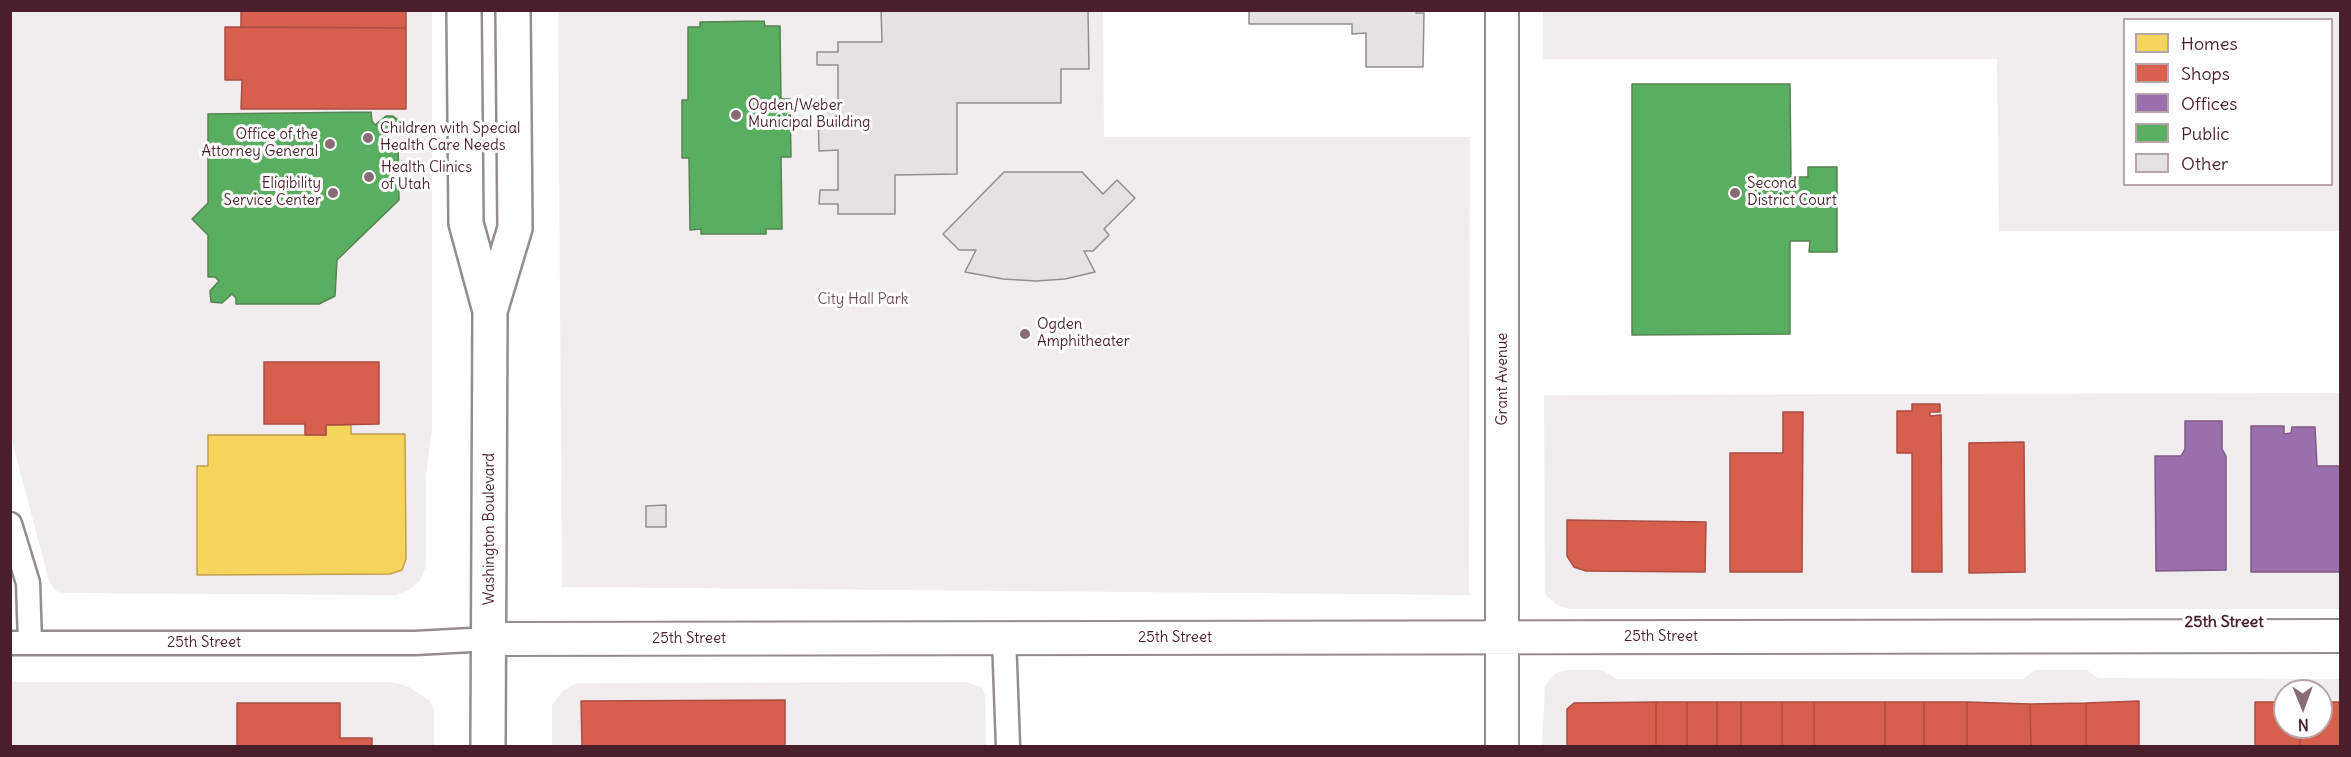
<!DOCTYPE html>
<html>
<head>
<meta charset="utf-8">
<style>
  body { margin:0 }
  #map { position:relative; width:2351px; height:757px; overflow:hidden; background:#fff; font-family:Delius,sans-serif }
  canvas { display:block }
  .frame { position:absolute; inset:0; border:12px solid #4a1f2b; pointer-events:none }
  .legend { position:absolute; left:2123px; top:18px; width:210px; height:168px; box-sizing:border-box; background:#fff; border:2px solid #b7a5aa; margin:0; padding:8px 10px; list-style:none; font-size:18px; color:#4a1f2b }
  .legend li { display:flex; align-items:center; gap:12px; height:30px }
  .legend b { width:30px; border:2px solid #b7a5aa }
  .north { position:absolute; left:2273px; top:679px; width:60px; height:60px; box-sizing:border-box; background:#fff; border:2px solid #b7a5aa; border-radius:50%; rotate:179deg; font-size:16px; font-weight:700; line-height:24px; text-align:center; color:#4a1f2b }
  .north::after { content:''; display:block; margin:auto; width:21px; height:27px; background:#896d75; clip-path:polygon(50% 0,100% 100%,50% 72%,0 100%) }
</style>
</head>
<body>
<div id="map">
<canvas width="2351" height="757"></canvas>
<div class="frame"></div>
<ul class="legend">
<li><b style="height:16px;background:#f6d55c"></b>Homes</li>
<li><b style="height:16px;background:#d6604d"></b>Shops</li>
<li><b style="height:16px;background:#9970ab"></b>Offices</li>
<li><b style="height:16px;background:#5aae61"></b>Public</li>
<li><b style="height:16px;background:#e4e2e3"></b>Other</li>
</ul>
<div class="north">N</div>
</div>
<script>
const context = document.querySelector('canvas').getContext('2d');
context.lineJoin = 'round';
function fill(path, color) {
  context.fillStyle = color;
  context.fill(path, 'evenodd');
}
function shape(rows) {
  const path = new Path2D();
  for (const r of rows) {
    path.moveTo(r[0], r[1]);
    for (let i = 2; i < r.length; i += 2) path.lineTo(r[i], r[i + 1]);
  }
  return path;
}
function strokePath(path, color, width, dash) {
  context.strokeStyle = color;
  context.lineWidth = width;
  context.lineCap = dash ? 'butt' : 'round';
  context.setLineDash(dash || []);
  context.stroke(path);
}
function label(font, color, halo, rows, align = 'center') {
  context.font = font + ' Delius,sans-serif';
  context.lineWidth = 6;
  context.setLineDash([]);
  context.textBaseline = 'middle';
  context.strokeStyle = halo;
  context.fillStyle = color;
  for (const [text, x, y, turn = 0] of rows) {
    context.save();
    context.translate(x, y);
    context.rotate((+turn || 0) * Math.PI / 180);
    context.textAlign = isNaN(turn) ? turn : align;
    if (halo) context.strokeText(text, 0, 0);
    context.fillText(text, 0, 0);
    context.restore();
  }
}
const built = shape([
  [10,11,432,11,432,429,426,476,426,566,420,581,409,590,396,595,63,593,56,591,49,581,11,437],
  [558,11,1103,11,1104,137,1470,137,1469,595,562,587],
  [1543,11,2340,11,2340,231,1999,231,1997,59,1543,59],
  [2124,20,2332,20,2332,184,2124,184],
  [2340,393,2340,609,1570,609,1557,605,1545,594,1544,395],
  [1566,670,1602,670,1617,679,2023,679,2035,670,2087,670,2098,678,2340,679,2340,746,1542,746,1545,686,1556,673],
  [2285,691,2321,691,2321,727,2285,727],
  [11,682,392,682,409,687,430,701,434,710,434,746,11,746],
  [968,682,982,688,985,695,986,746,552,746,552,705,563,691,577,683]
]);
const homes = shape([
  [326,425,351,425,351,434,405,434,406,559,402,570,390,574,197,575,197,466,208,466,208,435,326,435,326,425]
]);
const shops = shape([
  [241,10,406,10,406,28,241,27,241,10],
  [225,27,406,28,406,109,241,109,242,80,225,80,225,27],
  [264,362,379,362,379,424,326,425,326,435,305,435,305,424,264,424,264,362],
  [1912,404,1940,404,1940,412,1930,412,1930,416,1941,415,1942,572,1912,572,1912,453,1897,453,1897,411,1912,411,1912,404],
  [1783,412,1803,412,1802,572,1730,572,1730,453,1783,453,1783,412],
  [2024,442,2025,572,1969,573,1969,443,2024,442],
  [1567,520,1706,522,1705,572,1586,571,1574,567,1567,556,1567,520],
  [785,700,785,746,582,746,581,701,785,700],
  [2139,701,2139,746,2086,746,2086,703,2139,701],
  [1656,702,1656,746,1567,746,1567,709,1574,703,1656,702],
  [1656,702,1687,702,1687,746,1656,746,1656,702],
  [1687,702,1717,702,1717,746,1687,746,1687,702],
  [1717,702,1741,702,1741,746,1717,746,1717,702],
  [1741,702,1782,702,1782,746,1741,746,1741,702],
  [1782,702,1814,702,1814,746,1782,746,1782,702],
  [1814,702,1885,702,1885,746,1814,746,1814,702],
  [1885,702,1924,702,1924,746,1885,746,1885,702],
  [1924,702,1967,702,1967,746,1924,746,1924,702],
  [1967,702,2030,704,2031,746,1967,746,1967,702],
  [2255,702,2285,702,2285,727,2300,727,2300,746,2255,746,2255,702],
  [2321,702,2340,702,2340,746,2300,746,2300,727,2321,727,2321,702],
  [237,703,340,703,340,738,372,738,372,746,237,746,237,703],
  [2086,703,2086,746,2031,746,2030,704,2086,703]
]);
const offices = shape([
  [2185,421,2222,421,2222,449,2226,456,2226,570,2156,571,2155,456,2181,456,2185,449,2185,421],
  [2251,426,2284,426,2284,434,2291,433,2292,427,2315,427,2317,466,2340,466,2340,572,2251,572,2251,426]
]);
const public = shape([
  [764,21,765,26,780,26,781,99,790,99,791,157,781,157,782,229,766,229,766,234,701,234,701,229,690,230,689,158,682,158,682,100,688,100,688,27,700,27,700,22,764,21],
  [1632,84,1790,84,1791,177,1808,177,1808,167,1837,167,1837,252,1809,252,1810,241,1790,241,1790,334,1632,335,1632,84],
  [371,112,372,121,375,125,386,116,393,116,398,120,395,131,388,137,392,141,398,141,399,200,337,260,335,296,319,304,236,304,236,298,232,294,222,303,211,302,210,291,219,281,215,277,208,277,208,235,192,219,208,203,208,114,371,112]
]);
const building = shape([
  [881,10,1088,10,1089,69,1061,69,1061,103,957,103,957,174,895,175,895,214,838,214,838,204,819,204,820,190,838,190,838,150,819,151,818,106,838,106,838,65,817,65,817,52,838,52,838,42,882,42,881,10],
  [1249,10,1416,10,1416,13,1424,13,1423,67,1366,67,1366,33,1352,34,1352,24,1249,24,1249,10],
  [1004,172,1082,172,1103,194,1117,180,1135,198,1104,229,1109,235,1093,251,1084,251,1095,272,1065,279,1036,281,1003,279,965,272,976,250,959,250,943,234,1004,172],
  [666,505,666,527,646,527,646,506,666,505]
]);
const street = shape([
  [10,524,28,583,30,643],
  [1004,637,1008,746],
  [10,643,415,643,490,639]
]);
const secondary = shape([
  [1502,10,1502,746],
  [490,639,2340,636]
]);
const primary = shape([
  [464,10,466,223,490,311,488,746],
  [490,311,515,228,513,10]
]);
const markers = [
  [736,115,6,"#896d75"],
  [368,138,6,"#896d75"],
  [330,144,6,"#896d75"],
  [369,177,6,"#896d75"],
  [333,193,6,"#896d75"],
  [1735,193,6,"#896d75"],
  [1025,334,6,"#896d75"]
];
const poiNames = [
  ["Ogden/Weber",748,106],
  ["Municipal Building",748,123],
  ["Children with Special",380,129],
  ["Health Care Needs",380,146],
  ["Office of the",318,135,"right"],
  ["Attorney General",318,152,"right"],
  ["Health Clinics",381,168],
  ["of Utah",381,185],
  ["Eligibility",321,184,"right"],
  ["Service Center",321,201,"right"],
  ["Second",1747,184],
  ["District Court",1747,201],
  ["Ogden",1037,325],
  ["Amphitheater",1037,342]
];
const parkNames = [
  ["City Hall Park",863,300]
];
const streetNames = [
  ["Grant Avenue",1503,379,-90],
  ["Washington Boulevard",490,529,-90],
  ["25th Street",1661,637],
  ["25th Street",1175,638],
  ["25th Street",689,639],
  ["25th Street",204,643]
];
const neighbourhoodNames = [
  ["25th Street",2224,622]
];
fill(built, '#f1edee');
fill(homes, '#f6d55c');
strokePath(homes, '#c29e4d', 1.5);
fill(shops, '#d6604d');
strokePath(shops, '#ac4c43', 1.5);
fill(offices, '#9970ab');
strokePath(offices, '#815885', 1.5);
fill(public, '#5aae61');
strokePath(public, '#558351', 1.5);
fill(building, '#e4e2e3');
strokePath(building, '#948c8e', 1.5);
strokePath(street, '#948c8e', 27);
strokePath(secondary, '#948c8e', 36);
strokePath(primary, '#948c8e', 38);
strokePath(street, '#fff', 22);
strokePath(secondary, '#fff', 32);
strokePath(primary, '#fff', 33);
for (const [x, y, r, color] of markers) {
  const dot = new Path2D();
  dot.arc(x, y, r, 0, 2 * Math.PI);
  context.fillStyle = color;
  context.fill(dot);
  strokePath(dot, '#fff', 2);
}
label('15px', '#4a1f2b', '#fff', poiNames, 'left');
label('15px', '#714f58', '#fff', parkNames);
label('15px', '#4a1f2b', '#fff', streetNames);
label('bold 16px', '#4a1f2b', '#fff', neighbourhoodNames);
</script>
</body>
</html>
